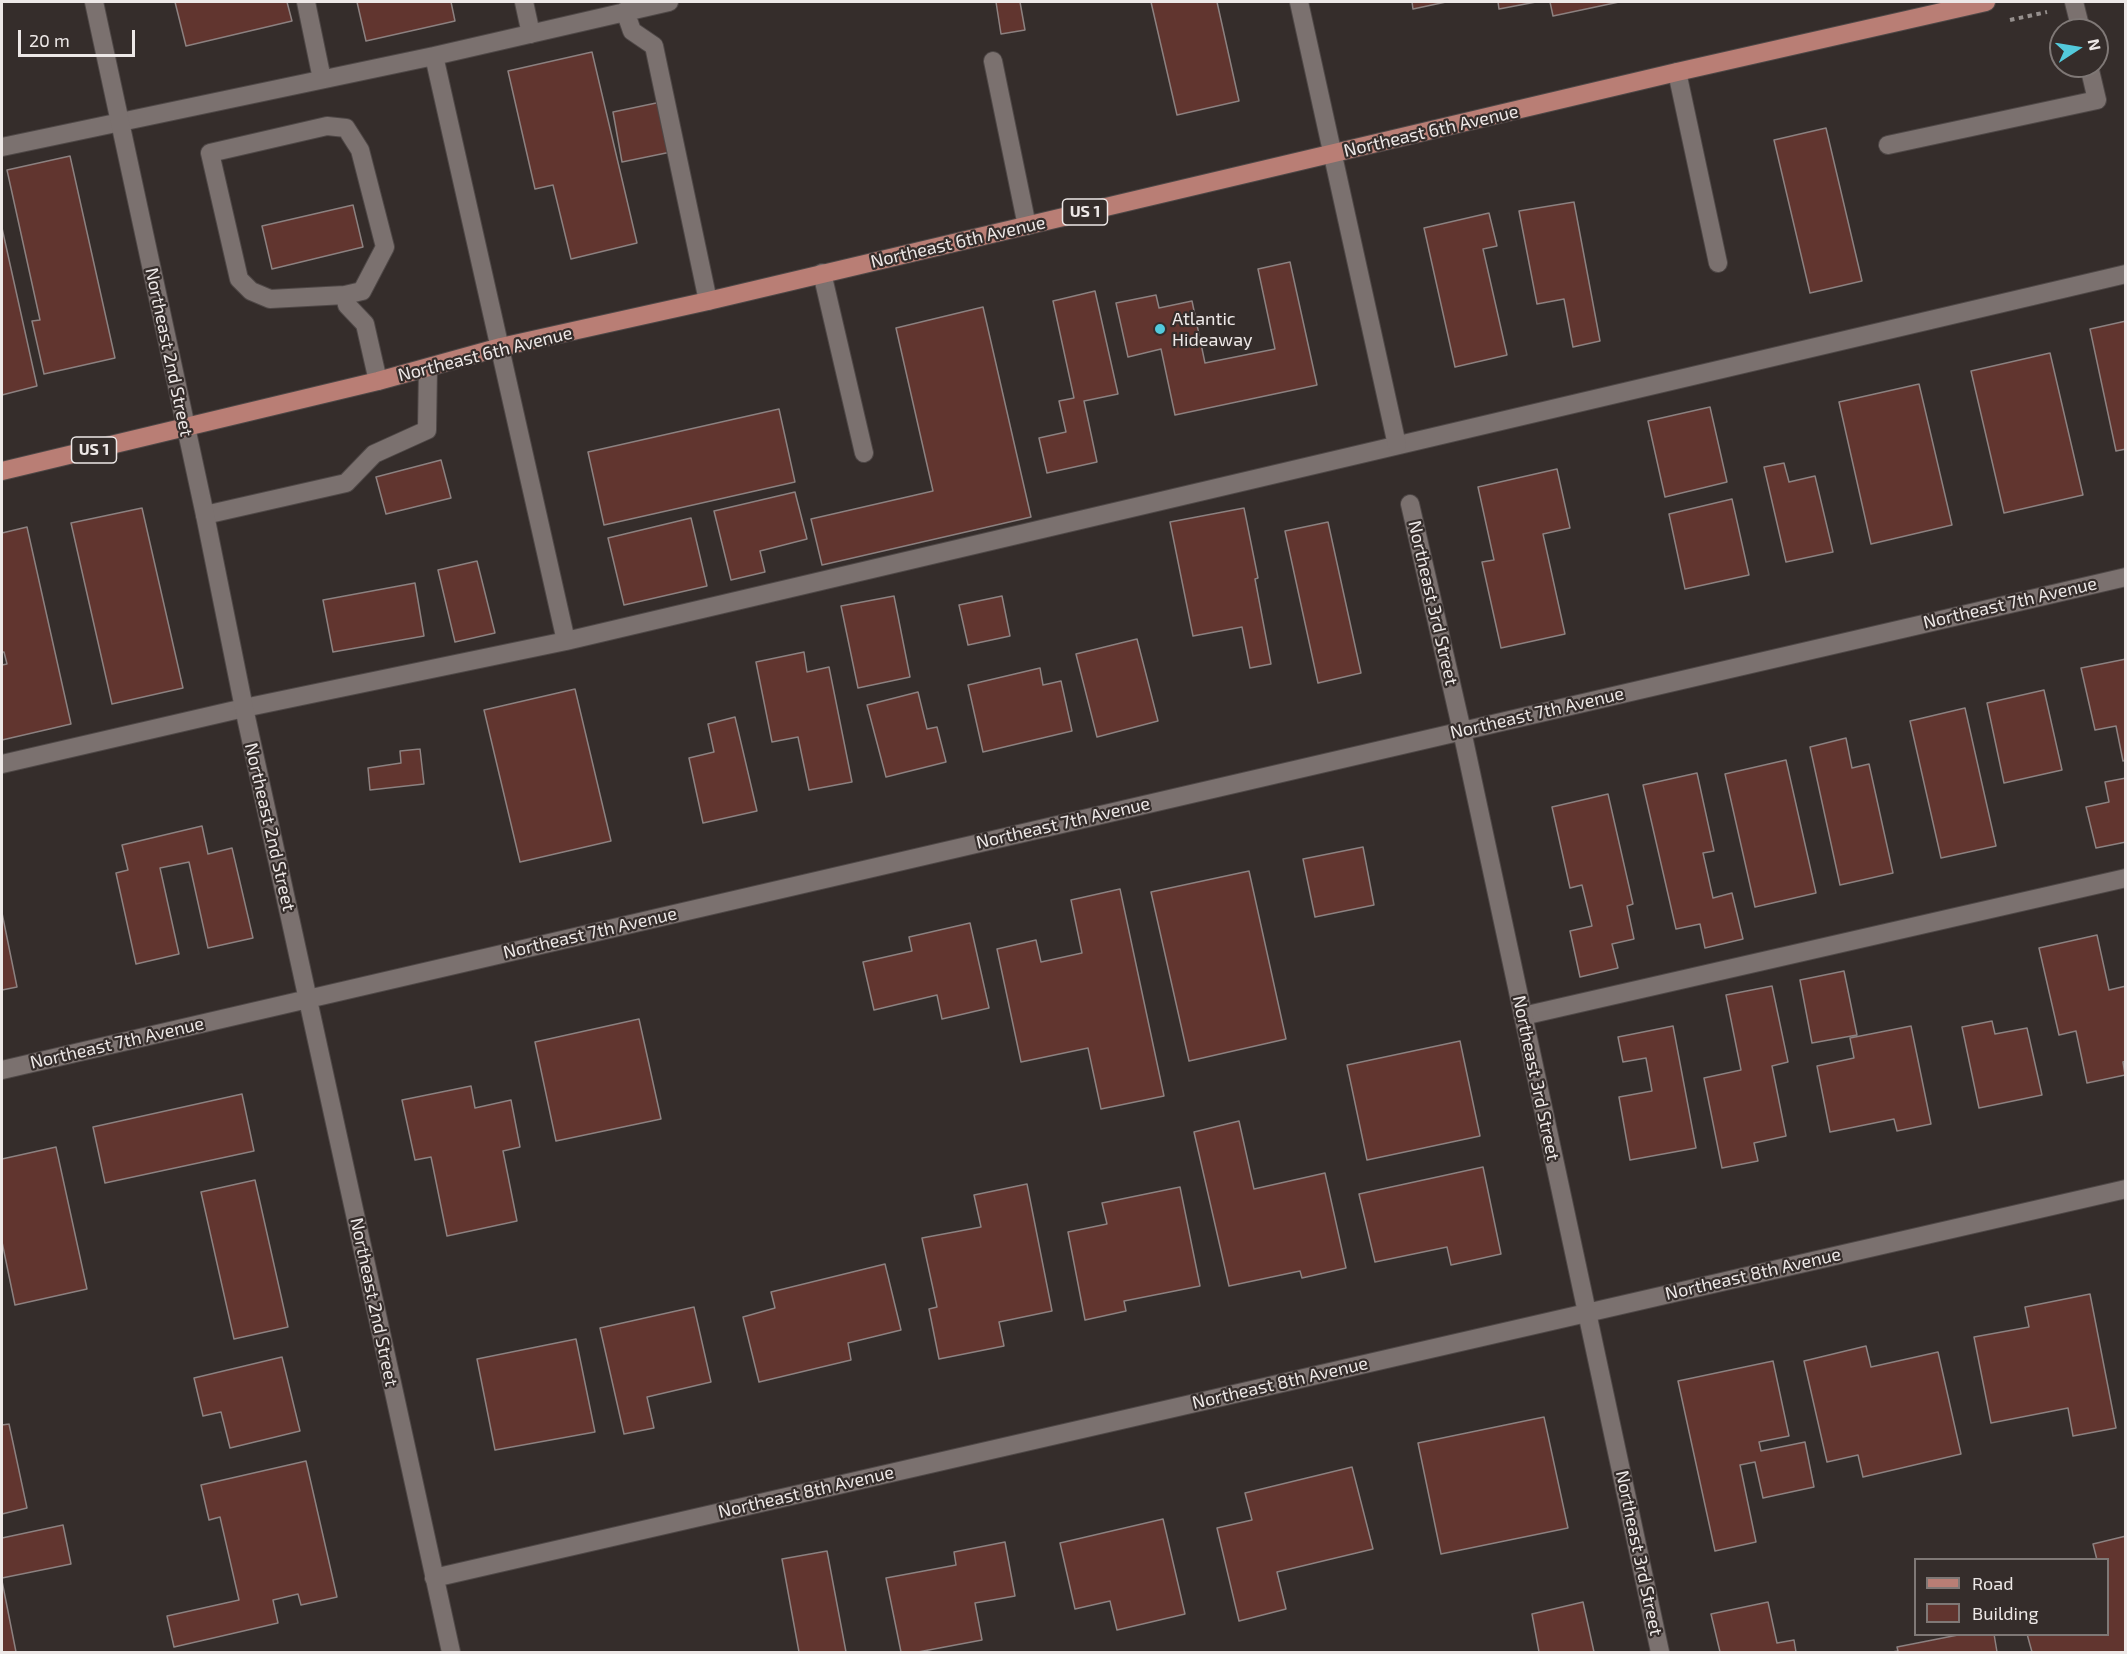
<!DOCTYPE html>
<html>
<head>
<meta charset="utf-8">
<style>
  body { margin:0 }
  #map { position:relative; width:2127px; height:1654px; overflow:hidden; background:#352d2b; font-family:"Exo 2",sans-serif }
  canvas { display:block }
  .frame { position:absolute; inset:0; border:3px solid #ede8e7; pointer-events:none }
  .legend { position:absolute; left:1914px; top:1558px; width:195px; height:78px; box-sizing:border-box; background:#352d2b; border:2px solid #7f7876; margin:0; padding:8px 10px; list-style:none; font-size:18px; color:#ede8e7 }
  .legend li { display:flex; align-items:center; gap:12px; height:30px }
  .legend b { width:30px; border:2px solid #7f7876 }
  .north { position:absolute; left:2049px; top:18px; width:60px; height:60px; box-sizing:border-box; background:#352d2b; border:2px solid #7f7876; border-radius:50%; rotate:78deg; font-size:16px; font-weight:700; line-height:24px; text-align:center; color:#ede8e7 }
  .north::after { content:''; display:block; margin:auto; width:21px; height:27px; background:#53cadc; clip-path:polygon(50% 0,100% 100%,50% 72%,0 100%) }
  .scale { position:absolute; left:18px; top:30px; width:117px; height:27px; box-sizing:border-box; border:3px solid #ede8e7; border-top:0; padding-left:8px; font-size:18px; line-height:21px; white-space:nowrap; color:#ede8e7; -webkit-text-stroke:4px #352d2b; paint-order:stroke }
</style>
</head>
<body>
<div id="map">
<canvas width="2127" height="1654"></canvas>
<div class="frame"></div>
<ul class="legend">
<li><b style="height:8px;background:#b97e75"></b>Road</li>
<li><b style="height:16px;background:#61352f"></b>Building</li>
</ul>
<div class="north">N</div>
<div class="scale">20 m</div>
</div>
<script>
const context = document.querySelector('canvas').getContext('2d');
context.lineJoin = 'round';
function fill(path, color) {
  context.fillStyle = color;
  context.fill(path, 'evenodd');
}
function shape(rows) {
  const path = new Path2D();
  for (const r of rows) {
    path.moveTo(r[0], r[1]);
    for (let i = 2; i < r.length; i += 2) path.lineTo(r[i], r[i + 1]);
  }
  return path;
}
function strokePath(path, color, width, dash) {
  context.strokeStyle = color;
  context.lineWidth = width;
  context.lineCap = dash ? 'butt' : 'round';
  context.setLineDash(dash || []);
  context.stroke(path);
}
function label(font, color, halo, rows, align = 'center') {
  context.font = font + ' "Exo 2",sans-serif';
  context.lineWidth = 4.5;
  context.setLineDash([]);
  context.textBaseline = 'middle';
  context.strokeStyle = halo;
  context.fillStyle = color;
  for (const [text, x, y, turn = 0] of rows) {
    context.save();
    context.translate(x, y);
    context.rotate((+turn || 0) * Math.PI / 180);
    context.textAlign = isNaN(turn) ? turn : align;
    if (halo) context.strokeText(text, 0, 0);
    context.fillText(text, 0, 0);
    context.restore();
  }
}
const building = shape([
  [175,2,287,2,292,21,186,46,175,2],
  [357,2,451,2,455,21,366,41,357,2],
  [996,2,1020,2,1025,30,1001,34,996,2],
  [1151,2,1217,2,1239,101,1177,115,1151,2],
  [1412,2,1446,2,1413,9,1412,2],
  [1498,2,1536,2,1499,9,1498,2],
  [1550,2,1619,2,1553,16,1550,2],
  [592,52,637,243,571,259,553,185,535,189,508,71,592,52],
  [661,102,671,152,622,162,613,112,661,102],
  [1826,128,1862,281,1810,293,1774,140,1826,128],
  [70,156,115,358,44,374,32,321,40,320,7,170,70,156],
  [1574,202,1600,341,1573,347,1564,299,1537,304,1519,211,1574,202],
  [353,205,363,247,272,269,262,226,353,205],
  [1489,213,1497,246,1483,249,1507,355,1455,367,1424,228,1489,213],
  [2,228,37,386,2,395,2,228],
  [1290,262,1317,385,1175,415,1161,349,1128,357,1116,303,1156,295,1159,308,1192,301,1205,363,1275,349,1258,269,1290,262],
  [1095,291,1118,394,1084,401,1097,462,1047,473,1039,438,1066,432,1059,401,1074,398,1053,301,1095,291],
  [983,307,1031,517,822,565,811,519,933,491,896,328,983,307],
  [2126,321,2126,449,2116,451,2090,329,2126,321],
  [2050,353,2083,495,2004,513,1971,371,2050,353],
  [1919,384,1952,525,1871,544,1839,402,1919,384],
  [1710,407,1727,482,1665,497,1648,421,1710,407],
  [779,409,795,482,604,525,588,452,779,409],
  [441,460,451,498,386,514,376,477,441,460],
  [1784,463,1789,482,1815,476,1833,552,1786,562,1764,467,1784,463],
  [1557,469,1570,528,1543,534,1565,634,1501,648,1482,562,1494,560,1478,487,1557,469],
  [795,492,807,539,760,551,765,572,731,580,714,511,795,492],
  [1732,499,1749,575,1685,589,1669,514,1732,499],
  [142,508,183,688,112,704,71,523,142,508],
  [1244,508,1258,578,1255,579,1271,664,1250,668,1242,627,1193,636,1170,522,1244,508],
  [691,518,707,586,624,605,608,538,691,518],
  [1328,522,1361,673,1318,683,1285,531,1328,522],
  [27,527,71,724,2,740,2,665,7,664,4,652,2,652,2,533,27,527],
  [477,561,495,633,455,642,438,570,477,561],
  [415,583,424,636,333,652,323,600,415,583],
  [894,596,910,677,858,688,841,606,894,596],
  [1002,596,1010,636,968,645,959,605,1002,596],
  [1137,639,1158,721,1097,737,1076,654,1137,639],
  [804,652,807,672,829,667,852,782,809,790,798,737,772,742,756,662,804,652],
  [2126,659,2126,760,2123,761,2116,726,2095,730,2081,668,2126,659],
  [1040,668,1043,685,1061,681,1072,731,983,752,968,685,1040,668],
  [575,689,611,841,520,862,484,710,575,689],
  [2044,690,2062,770,2004,783,1987,703,2044,690],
  [918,692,927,729,937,727,946,762,886,777,867,705,918,692],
  [1965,708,1996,846,1941,858,1910,721,1965,708],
  [735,717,757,811,703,823,689,758,714,752,708,724,735,717],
  [1846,738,1852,768,1869,764,1893,873,1840,885,1810,747,1846,738],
  [420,749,424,784,370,790,368,768,401,763,400,751,420,749],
  [1786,760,1816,893,1755,907,1725,774,1786,760],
  [1697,773,1714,851,1703,853,1713,898,1732,893,1743,939,1705,948,1700,924,1676,929,1643,785,1697,773],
  [2126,778,2126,842,2096,848,2086,807,2109,802,2105,782,2126,778],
  [1608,794,1633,904,1627,906,1634,939,1612,944,1618,968,1580,977,1570,931,1592,926,1582,885,1570,888,1552,807,1608,794],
  [202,826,208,854,232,848,253,938,208,948,189,862,160,868,179,954,136,964,116,873,128,870,122,845,202,826],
  [1363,847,1374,905,1315,917,1303,859,1363,847],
  [1249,871,1286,1039,1189,1061,1151,892,1249,871],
  [1120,889,1164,1096,1101,1109,1088,1048,1021,1062,997,949,1036,940,1041,962,1082,953,1071,900,1120,889],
  [2,913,17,987,2,990,2,913],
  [970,923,989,1008,942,1019,937,995,874,1010,863,962,912,951,909,937,970,923],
  [2097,935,2109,990,2126,986,2126,1061,2123,1062,2125,1075,2087,1083,2076,1031,2059,1035,2039,948,2097,935],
  [1844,971,1857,1035,1812,1043,1800,980,1844,971],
  [1772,986,1788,1062,1772,1066,1786,1136,1754,1143,1758,1161,1722,1168,1704,1078,1741,1070,1726,995,1772,986],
  [639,1019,661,1119,556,1141,535,1042,639,1019],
  [1992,1021,1995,1034,2027,1028,2042,1095,1979,1108,1962,1027,1992,1021],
  [1673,1026,1696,1148,1630,1160,1619,1097,1652,1091,1646,1058,1623,1062,1618,1037,1673,1026],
  [1911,1026,1931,1124,1897,1131,1894,1119,1830,1132,1817,1066,1854,1058,1850,1038,1911,1026],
  [1460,1041,1480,1136,1367,1160,1347,1065,1460,1041],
  [471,1086,475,1108,511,1100,520,1147,503,1151,517,1221,447,1236,431,1157,415,1160,402,1100,471,1086],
  [242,1094,254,1151,105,1183,93,1127,242,1094],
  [1239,1121,1254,1189,1325,1173,1346,1268,1302,1278,1300,1271,1229,1286,1194,1132,1239,1121],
  [56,1147,87,1289,15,1305,2,1242,2,1159,56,1147],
  [1483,1167,1501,1254,1451,1265,1447,1247,1375,1262,1359,1194,1483,1167],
  [255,1180,288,1327,234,1339,201,1192,255,1180],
  [1027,1184,1052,1311,999,1322,1004,1346,939,1359,929,1309,937,1307,922,1238,981,1227,974,1195,1027,1184],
  [1180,1187,1200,1286,1124,1301,1126,1311,1085,1320,1068,1232,1107,1224,1102,1203,1180,1187],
  [885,1264,901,1330,848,1343,851,1360,759,1382,743,1317,775,1308,771,1292,885,1264],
  [2090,1294,2116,1428,2073,1436,2068,1408,1991,1423,1974,1337,2029,1327,2025,1307,2090,1294],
  [694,1307,711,1382,647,1397,654,1428,624,1434,600,1328,694,1307],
  [576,1339,595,1432,495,1450,477,1359,576,1339],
  [1866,1346,1871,1367,1938,1352,1961,1454,1863,1477,1858,1455,1827,1462,1804,1361,1866,1346],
  [282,1357,300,1431,230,1448,221,1412,203,1416,194,1378,282,1357],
  [1773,1361,1789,1436,1759,1442,1761,1451,1805,1442,1814,1487,1763,1498,1755,1462,1740,1465,1756,1542,1715,1551,1678,1381,1773,1361],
  [1544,1417,1568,1528,1441,1554,1418,1443,1544,1417],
  [9,1424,27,1508,2,1514,2,1425,9,1424],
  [306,1461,337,1597,301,1605,298,1594,273,1600,278,1623,174,1647,167,1616,239,1600,220,1517,209,1520,201,1485,306,1461],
  [1352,1467,1373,1549,1277,1572,1286,1609,1239,1621,1217,1528,1252,1520,1245,1493,1352,1467],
  [1163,1519,1185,1614,1117,1630,1110,1601,1075,1609,1060,1543,1163,1519],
  [63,1525,71,1564,2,1578,2,1538,63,1525],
  [2126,1536,2126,1652,2032,1652,2027,1634,2108,1634,2108,1560,2097,1560,2093,1544,2126,1536],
  [1005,1542,1015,1596,975,1603,982,1640,918,1652,901,1652,886,1578,956,1565,954,1552,1005,1542],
  [827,1551,846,1652,799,1652,782,1559,827,1551],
  [2,1581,16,1652,2,1652,2,1581],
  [1583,1602,1594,1652,1539,1652,1532,1614,1583,1602],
  [1768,1602,1777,1643,1794,1640,1796,1652,1720,1652,1711,1614,1768,1602],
  [1963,1634,1994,1634,1997,1652,1892,1652,1898,1651,1897,1647,1963,1634]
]);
const path = shape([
  [2010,20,2047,12]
]);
const lane = shape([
  [306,2,322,79],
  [524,2,531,34],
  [2074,2,2081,30],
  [625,11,632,31,654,46,708,301],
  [434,56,566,641],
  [993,61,1027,226],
  [1677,72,1718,263],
  [1888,145,2097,100,2089,66],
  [2,147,434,56,669,2],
  [822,273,864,453],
  [345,295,270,299,251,291,239,279,210,153,327,126,346,128,360,150,385,247,362,291,345,295,347,305,365,324,378,381],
  [205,515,346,483,374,454,427,430,428,368],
  [2,764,244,708,566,641,2126,274],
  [1523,1016,2126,878]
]);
const street = shape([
  [94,2,205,515,244,708,451,1652],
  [1299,2,1397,445],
  [1410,504,1462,731,1660,1652],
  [2,1070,2126,577],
  [434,1578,2126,1189]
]);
const primary = shape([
  [2,471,378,381,501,347,708,301,1677,72,1986,2]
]);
const markers = [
  [1160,329,6,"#53cadc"]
];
const shields = [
  [1085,212,45],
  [94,450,45]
];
const shieldNames = [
  ["US 1",1085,212],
  ["US 1",94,450]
];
const streetNames = [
  ["Northeast 6th Avenue",1431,131,-13],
  ["Northeast 6th Avenue",958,242,-13],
  ["Northeast 2nd Street",169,352,78],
  ["Northeast 6th Avenue",485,354,-14],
  ["Northeast 3rd Street",1433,603,77],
  ["Northeast 7th Avenue",2010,603,-13],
  ["Northeast 7th Avenue",1537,713,-13],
  ["Northeast 7th Avenue",1063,823,-13],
  ["Northeast 2nd Street",270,827,77],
  ["Northeast 7th Avenue",590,933,-13],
  ["Northeast 7th Avenue",117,1043,-13],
  ["Northeast 3rd Street",1536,1078,78],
  ["Northeast 8th Avenue",1753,1274,-13],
  ["Northeast 2nd Street",374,1302,78],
  ["Northeast 8th Avenue",1280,1383,-13],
  ["Northeast 8th Avenue",806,1492,-13],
  ["Northeast 3rd Street",1639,1553,78]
];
const poiNames = [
  ["Atlantic",1172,319],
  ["Hideaway",1172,340]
];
fill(building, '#61352f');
strokePath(building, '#8c8180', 1.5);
strokePath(lane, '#4f4847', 20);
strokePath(street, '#4f4847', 20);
strokePath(primary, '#4f4847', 20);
strokePath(path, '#958f8d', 4, [4.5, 4.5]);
strokePath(lane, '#7b716f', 18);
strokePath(street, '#7b716f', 18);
strokePath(primary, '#b97e75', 18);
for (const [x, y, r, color] of markers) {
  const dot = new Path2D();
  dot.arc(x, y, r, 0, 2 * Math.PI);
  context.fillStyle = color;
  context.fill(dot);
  strokePath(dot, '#352d2b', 2);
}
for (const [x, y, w] of shields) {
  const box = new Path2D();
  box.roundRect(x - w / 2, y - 13, w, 26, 4.5);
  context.fillStyle = '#352d2b';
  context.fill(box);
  strokePath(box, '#ede8e7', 1.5);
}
label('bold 16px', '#ede8e7', null, shieldNames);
label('18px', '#ede8e7', '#352d2b', streetNames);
label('18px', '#ede8e7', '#352d2b', poiNames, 'left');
</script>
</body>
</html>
